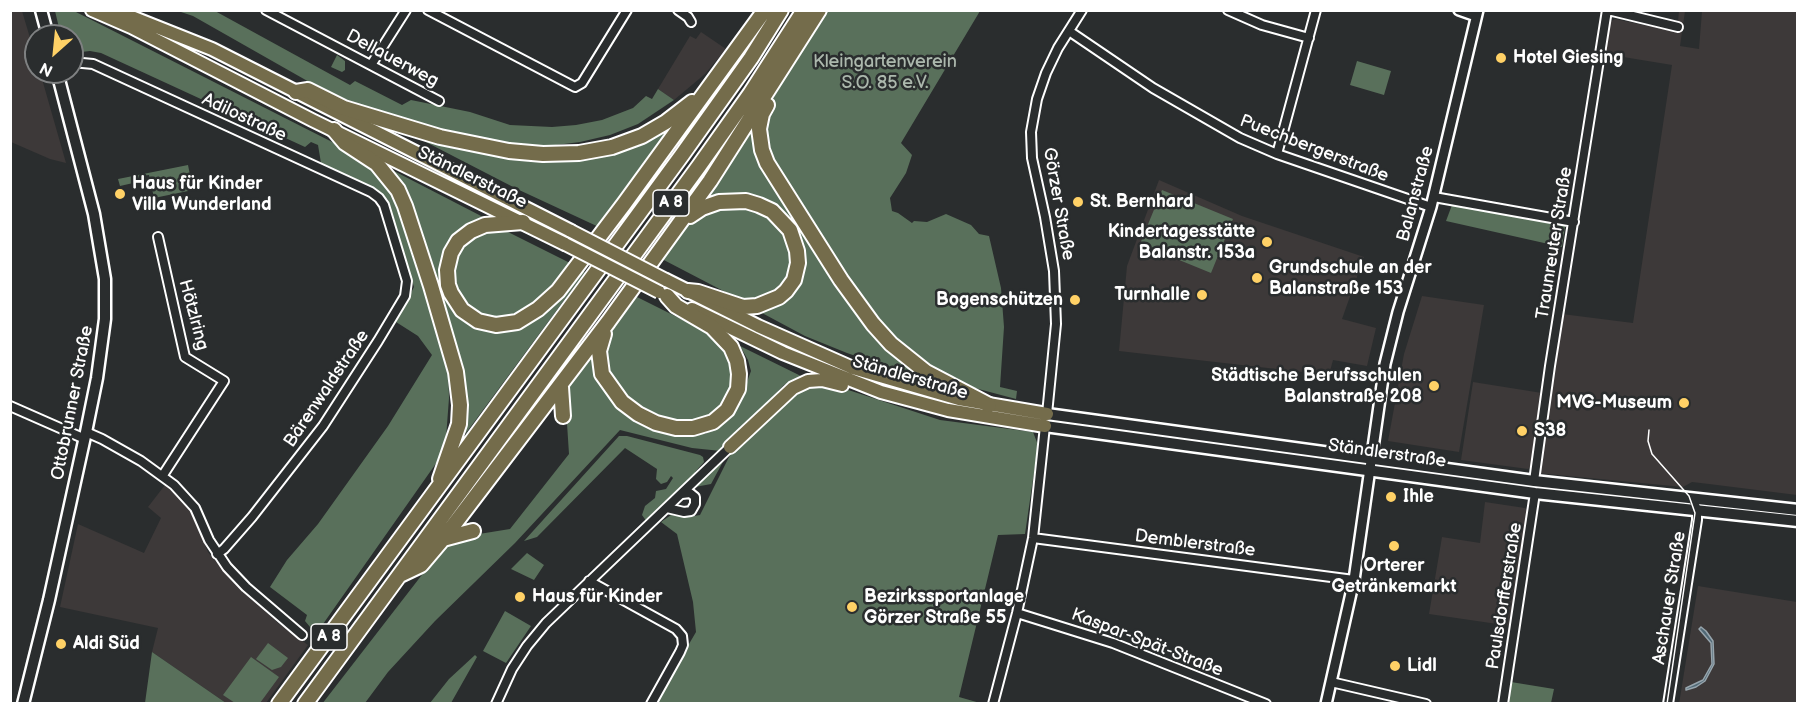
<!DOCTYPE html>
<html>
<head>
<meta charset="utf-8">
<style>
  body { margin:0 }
  #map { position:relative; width:1808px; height:714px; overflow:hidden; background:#2a2d2e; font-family:"Balsamiq Sans",sans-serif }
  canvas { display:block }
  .frame { position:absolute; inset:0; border:12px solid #fff; pointer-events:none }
  .north { position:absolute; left:24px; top:24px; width:60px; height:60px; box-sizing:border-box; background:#2a2d2e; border:2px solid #7f8182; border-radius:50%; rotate:207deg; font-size:16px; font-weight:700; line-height:24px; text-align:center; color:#fff }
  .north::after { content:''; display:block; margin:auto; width:21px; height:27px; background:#ffd166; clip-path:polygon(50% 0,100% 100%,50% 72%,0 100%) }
</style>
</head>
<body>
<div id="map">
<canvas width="1808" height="714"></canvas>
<div class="frame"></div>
<div class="north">N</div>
</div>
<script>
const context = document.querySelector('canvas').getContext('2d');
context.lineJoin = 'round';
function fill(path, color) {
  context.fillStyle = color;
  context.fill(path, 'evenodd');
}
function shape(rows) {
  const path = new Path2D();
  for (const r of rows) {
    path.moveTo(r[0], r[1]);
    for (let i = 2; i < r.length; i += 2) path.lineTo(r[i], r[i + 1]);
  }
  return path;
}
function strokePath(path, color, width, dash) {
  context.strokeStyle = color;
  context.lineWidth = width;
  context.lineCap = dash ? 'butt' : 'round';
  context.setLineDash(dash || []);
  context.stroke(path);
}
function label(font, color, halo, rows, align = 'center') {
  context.font = font + ' "Balsamiq Sans",sans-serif';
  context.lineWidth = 5;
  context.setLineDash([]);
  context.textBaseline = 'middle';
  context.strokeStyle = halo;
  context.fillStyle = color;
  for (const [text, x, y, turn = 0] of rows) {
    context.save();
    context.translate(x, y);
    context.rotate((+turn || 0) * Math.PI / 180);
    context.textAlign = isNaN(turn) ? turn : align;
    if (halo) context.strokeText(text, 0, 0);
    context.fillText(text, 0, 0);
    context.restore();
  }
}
const built = shape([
  [11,10,22,11,36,58,36,72,40,72,66,163,50,159,11,142],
  [1679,11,1685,11,1680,46,1699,49,1702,11,1797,11,1797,495,1709,484,1692,482,1683,487,1537,473,1562,314,1633,323,1672,65,1605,54,1610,22,1615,19,1677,32],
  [701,32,726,49,705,74,674,100,658,89,690,36,696,39],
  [1159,180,1242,216,1364,257,1342,319,1376,328,1367,366,1333,360,1329,375,1119,351,1127,266],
  [1422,296,1484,305,1459,452,1388,441,1404,354],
  [1473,382,1542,393,1531,466,1528,469,1461,460],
  [165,485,188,506,208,552,232,581,278,623,308,645,266,703,226,703,152,652,158,628,60,607,78,524,144,553,161,518,148,507],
  [1485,502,1525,508,1528,511,1511,626,1429,614,1442,537,1480,543],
  [1698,586,1797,602,1797,703,1679,704]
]);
const green = shape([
  [55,11,74,11,344,148,363,160,378,176,390,191,401,214,448,366,449,398,446,438,437,462,316,634,305,621,307,615,270,587,287,560,318,524,388,426,432,355,418,336,396,322,414,287,388,200,375,188,321,163,318,145,311,142,305,147,101,53,90,51,72,53,72,36,61,36],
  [178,11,215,11,350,85,355,81,402,105,411,100,470,112,510,125,552,127,576,125,602,120,633,108,646,96,652,99,658,89,674,100,638,124,610,135,580,142,548,146,511,143,466,136,398,117,344,99,318,87,193,16],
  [824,11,980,11,901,143,912,155,906,173,890,198,892,211,898,213,912,223,914,221,927,222,946,214,971,225,979,234,989,236,1001,288,1004,327,1000,387,1017,391,1016,399,971,387,914,357,894,341,844,275,767,152,764,127,771,102],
  [337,55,345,61,345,70,342,72,331,67],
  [1357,61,1391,71,1384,95,1350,85],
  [674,123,676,124,601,228,517,189,422,140,423,137,444,144,509,156,565,159],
  [752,130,754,131,888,348,923,379,847,353,805,336,762,313,783,301,796,290,802,277,806,259,803,243,797,230,792,222,777,207,748,194,738,193,704,202],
  [188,165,193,190,154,198,149,175,141,176,142,181,120,186,118,179],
  [394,171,485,218,462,229,455,235,448,245,445,288,497,330,509,331,529,323,543,313,581,270,585,272,466,433,464,432,467,419,465,386,456,345,410,198,393,172],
  [1162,190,1233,219,1211,273,1140,244],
  [1452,205,1565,226,1562,247,1446,221],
  [745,207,758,210,772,218,784,231,793,259,790,277,777,292,756,301,747,301,733,296,660,258,679,233,694,219,716,208],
  [497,230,508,232,570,263,561,277,539,301,518,316,507,318,484,315,474,311,465,303,459,293,454,274,458,253,464,244,478,235],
  [635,296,705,331,725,348,733,369,733,386,723,407,704,420,678,423,658,418,625,399,605,371,606,340,612,325],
  [740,346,803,377,784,385,721,451,692,448,620,430,515,543,435,621,388,672,365,703,322,704,445,545,479,534,510,529,569,454,565,393,568,385,591,354,592,354,594,367,601,384,621,408,690,434,705,434,730,417,739,404,751,371,748,360],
  [830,384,940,420,1033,432,1038,445,1025,534,998,535,959,697,980,703,654,704,696,632,693,602,677,534,661,522,671,515,688,517,700,515,731,453,787,397,805,387],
  [619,436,627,436,700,455,703,457,704,462,695,472,695,478,647,522,642,515,645,506,655,498,656,491,666,489,673,478,671,476,667,482,661,484,656,479,657,469,625,448,537,537,524,541],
  [725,458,711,484,695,487],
  [527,553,544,565,534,580,511,569],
  [505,611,531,626,506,663,483,651],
  [268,643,288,658,281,667,272,670,256,659],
  [152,652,226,703,145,703],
  [475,655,477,657,451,703,430,703,449,679],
  [251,657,279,677,260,703,235,703,223,695],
  [1511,682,1554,689,1551,703,1508,703]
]);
const water = shape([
  [1701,627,1706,631,1713,641,1714,664,1705,681,1696,687,1686,690,1686,688,1703,680,1712,664,1711,643,1699,629,1701,627]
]);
const minor = shape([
  [266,10,439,101],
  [428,10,575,87,582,83,627,10],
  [678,10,688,17,691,22],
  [1228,10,1262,25,1309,38],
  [1608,10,1678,27],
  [1069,31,1153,88,1240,138,1277,154,1431,207],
  [72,62,93,64,371,192,379,198,384,205,407,281,405,296,378,341,323,426,252,517,224,549,217,554],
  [371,65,406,10],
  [1277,154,1316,10],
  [1434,197,1574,222],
  [158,237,185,357,224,381,163,475],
  [10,406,85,439],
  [1047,414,1056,324,1054,271,1045,217,1032,158,1031,132,1037,99,1046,73,1058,48,1082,10],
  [86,432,102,439,141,461,174,485,195,508,209,540,227,567,246,587,302,635],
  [1534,481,1550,366,1607,10],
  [667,508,684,512,691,511,695,504,695,497,690,493,682,494],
  [1033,538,1354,580],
  [589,581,676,629,682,636,683,645,680,652,651,704],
  [1017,613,1113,643,1266,704],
  [1331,682,1426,704],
  [496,704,512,669,527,646,546,623,730,447],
  [993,704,1017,613,1033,538,1045,426],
  [1503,704,1535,493],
  [1668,704,1697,520,1697,510,1693,499]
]);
const tertiary = shape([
  [1459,10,1476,16],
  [1326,704,1354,580,1385,364,1398,312,1431,207,1478,10]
]);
const secondary = shape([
  [41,10,48,36],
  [1047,414,1534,481,1798,510],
  [1045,426,1535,493,1798,521],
  [23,704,49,600,86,432,97,378,105,319,105,279,94,214,57,72]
]);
const trunk = shape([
  [92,10,131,27,312,120,565,244],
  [114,10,212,49,571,231],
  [666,280,758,326,853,368,959,399,1047,414],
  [692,309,783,353,881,392,948,410,1045,426],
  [730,447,793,388,808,381,822,380,842,385]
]);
const motorway = shape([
  [296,92,308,90,344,108,440,137,509,151,543,154,579,153,612,147,642,136,666,122,692,102],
  [767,105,762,114,759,129,762,150,767,163,841,280,873,324,891,344,926,372,989,405],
  [334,130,345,143,377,164,398,190,405,206,431,286,456,372,460,405,459,424,440,479],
  [523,222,485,225,471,231,458,241,451,253,447,270,448,285,451,293,462,310,478,321,496,325,517,322,538,309,558,291,624,204,765,10],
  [688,291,698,292,743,307,757,306,779,297,786,291,794,280,798,263,797,251,790,230,772,211,759,205,746,201,719,202,702,208,690,216],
  [604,334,599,351,602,374,622,402,638,414,656,423,676,428,693,428,713,422,727,410,738,389,739,374,737,361,731,347,712,327,676,306,667,296],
  [561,387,563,416],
  [443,539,473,531],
  [400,575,421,565,443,539,608,322,710,181,819,10],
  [279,704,682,155,751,58,781,10],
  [305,704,699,166,750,94,804,10]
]);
const tram = shape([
  [1649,430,1648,441,1652,454,1689,496,1695,513,1667,704]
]);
const trunkBridge = shape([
  [571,231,666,280],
  [565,244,659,292]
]);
const markers = [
  [1501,58,6,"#ffd166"],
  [120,194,6,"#ffd166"],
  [1078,202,6,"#ffd166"],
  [1267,242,6,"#ffd166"],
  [1257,278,6,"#ffd166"],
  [1202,295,6,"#ffd166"],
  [1075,300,6,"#ffd166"],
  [1434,386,6,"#ffd166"],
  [1684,403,6,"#ffd166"],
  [1522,431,6,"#ffd166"],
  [1391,497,6,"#ffd166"],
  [1394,546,6,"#ffd166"],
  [520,597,6,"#ffd166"],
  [852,607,6,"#ffd166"],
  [61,644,6,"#ffd166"],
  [1395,666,6,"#ffd166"]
];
const shields = [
  [671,203,36],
  [329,637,36]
];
const shieldNames = [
  ["A 8",671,203],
  ["A 8",329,637]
];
const poiNames = [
  ["Hotel Giesing",1513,58],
  ["Haus für Kinder",132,184],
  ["Villa Wunderland",132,205],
  ["St. Bernhard",1090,202],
  ["Kindertagesstätte",1255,232,"right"],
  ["Balanstr. 153a",1255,253,"right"],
  ["Grundschule an der",1269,268],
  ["Balanstraße 153",1269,289],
  ["Turnhalle",1190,295,"right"],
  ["Bogenschützen",1063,300,"right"],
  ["Städtische Berufsschulen",1422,376,"right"],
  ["Balanstraße 208",1422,397,"right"],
  ["MVG-Museum",1672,403,"right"],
  ["S38",1534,431],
  ["Ihle",1403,497],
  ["Orterer",1394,566,"center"],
  ["Getränkemarkt",1394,587,"center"],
  ["Haus für Kinder",532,597],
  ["Bezirkssportanlage",864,597],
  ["Görzer Straße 55",864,618],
  ["Aldi Süd",73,644],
  ["Lidl",1407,666]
];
const streetNames = [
  ["Dellauerweg",392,59,28],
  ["Adilostraße",244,118,25],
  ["Puechbergerstraße",1314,149,21],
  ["Ständlerstraße",472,178,26],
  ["Balanstraße",1416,194,-75],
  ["Görzer Straße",1058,204,80],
  ["Traunreuter Straße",1555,243,-81],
  ["Hötzlring",193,315,75],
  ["Ständlerstraße",910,378,16],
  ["Bärenwaldstraße",327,389,-56],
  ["Ottobrunner Straße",73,403,-79],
  ["Ständlerstraße",1387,454,8],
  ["Demblerstraße",1195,544,7],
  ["Paulsdorfferstraße",1505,596,-81],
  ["Aschauer Straße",1670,598,-81],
  ["Kaspar-Spät-Straße",1147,643,21]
];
const parkNames = [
  ["Kleingartenverein",885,62],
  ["S.O. 85 e.V.",885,83]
];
fill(built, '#3d3939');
fill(green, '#59705b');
fill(water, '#516976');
strokePath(water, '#97a5ad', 1.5);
strokePath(minor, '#fff', 12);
strokePath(tertiary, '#fff', 14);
strokePath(secondary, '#fff', 15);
strokePath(trunk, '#fff', 16);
strokePath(motorway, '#fff', 18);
strokePath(minor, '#2a2d2e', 8);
strokePath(tertiary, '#2a2d2e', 9);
strokePath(secondary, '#2a2d2e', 10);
strokePath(trunk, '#746c4b', 12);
strokePath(motorway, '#746c4b', 14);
strokePath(tram, '#fff', 1.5);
strokePath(trunkBridge, '#fff', 16, []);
strokePath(trunkBridge, '#746c4b', 12);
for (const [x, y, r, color] of markers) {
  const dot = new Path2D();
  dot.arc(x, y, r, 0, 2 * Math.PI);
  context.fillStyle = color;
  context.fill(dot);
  strokePath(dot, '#2a2d2e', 2);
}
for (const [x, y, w] of shields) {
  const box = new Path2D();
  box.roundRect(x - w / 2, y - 13, w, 26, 4.5);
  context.fillStyle = '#2a2d2e';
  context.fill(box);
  strokePath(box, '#fff', 1.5);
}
label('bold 16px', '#fff', null, shieldNames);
label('bold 18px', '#fff', '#2a2d2e', poiNames, 'left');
label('18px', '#fff', '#2a2d2e', streetNames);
label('18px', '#acb8ad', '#2a2d2e', parkNames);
</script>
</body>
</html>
